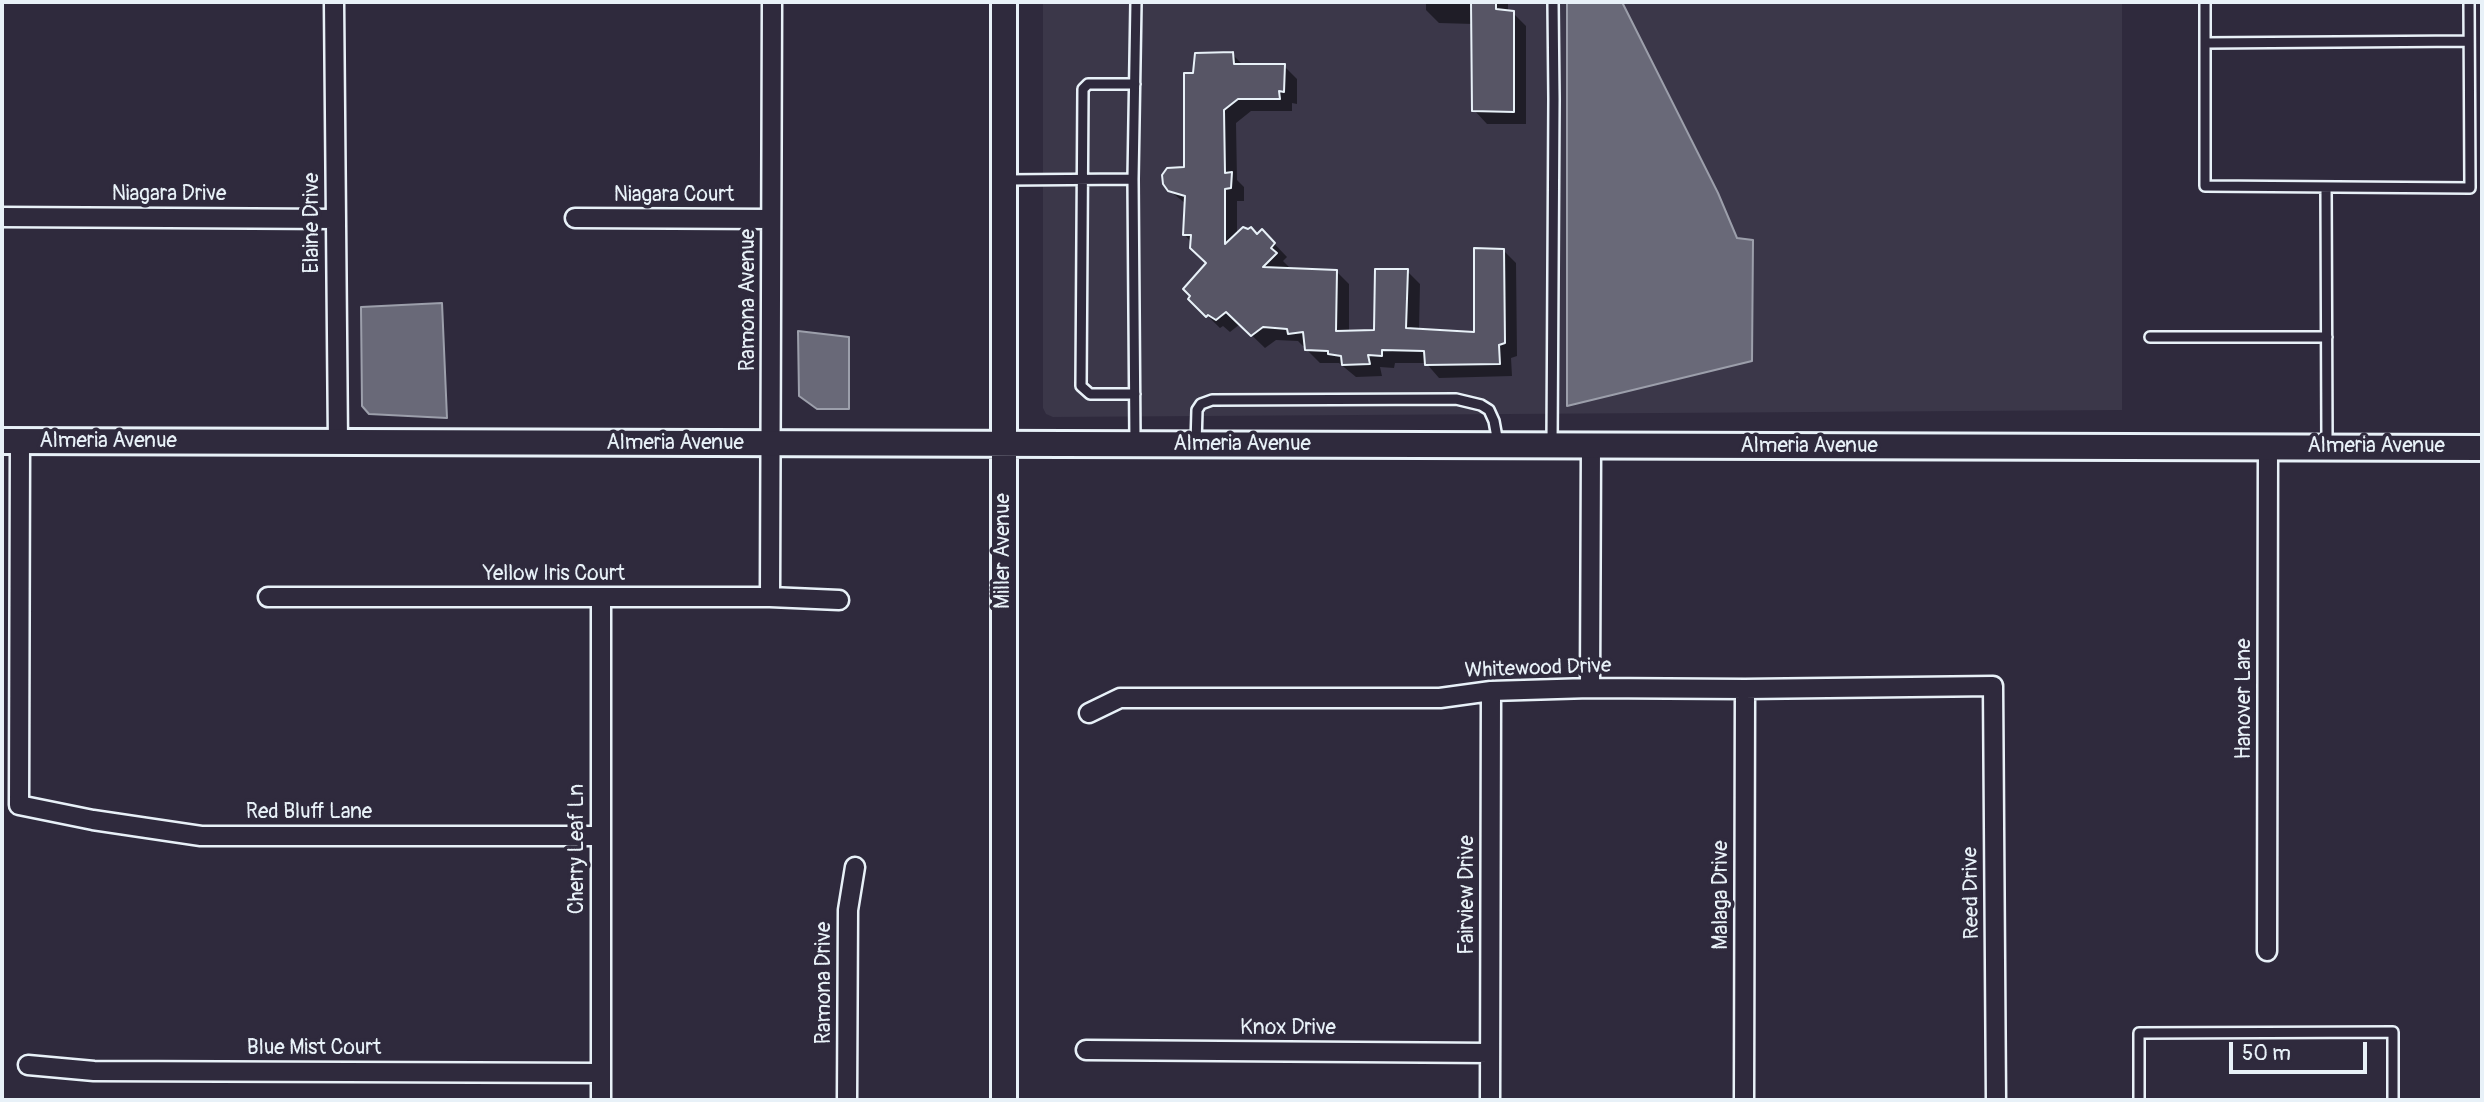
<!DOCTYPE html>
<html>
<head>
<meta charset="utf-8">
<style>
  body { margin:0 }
  #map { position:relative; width:2484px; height:1102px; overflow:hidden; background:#2f2a3d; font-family:Pangolin,sans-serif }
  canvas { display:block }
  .frame { position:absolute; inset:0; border:4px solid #e8f1f8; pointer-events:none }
  .scale { position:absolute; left:2229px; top:1042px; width:138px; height:32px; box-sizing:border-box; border:4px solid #e8f1f8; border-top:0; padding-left:9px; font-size:21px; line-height:24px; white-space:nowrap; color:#e8f1f8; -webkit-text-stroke:5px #2f2a3d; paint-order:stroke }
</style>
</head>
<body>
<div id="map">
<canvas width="2484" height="1102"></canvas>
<div class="frame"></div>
<div class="scale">50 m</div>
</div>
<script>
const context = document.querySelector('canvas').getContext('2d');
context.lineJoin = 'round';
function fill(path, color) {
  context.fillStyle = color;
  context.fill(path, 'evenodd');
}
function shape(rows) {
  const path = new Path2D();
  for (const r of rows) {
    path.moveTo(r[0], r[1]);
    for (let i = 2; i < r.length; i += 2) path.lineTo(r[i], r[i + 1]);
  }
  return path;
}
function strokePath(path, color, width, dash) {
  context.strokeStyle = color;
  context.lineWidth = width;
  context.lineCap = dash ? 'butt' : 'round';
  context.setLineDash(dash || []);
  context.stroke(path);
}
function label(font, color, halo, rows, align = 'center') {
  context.font = font + ' Pangolin,sans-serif';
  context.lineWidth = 7;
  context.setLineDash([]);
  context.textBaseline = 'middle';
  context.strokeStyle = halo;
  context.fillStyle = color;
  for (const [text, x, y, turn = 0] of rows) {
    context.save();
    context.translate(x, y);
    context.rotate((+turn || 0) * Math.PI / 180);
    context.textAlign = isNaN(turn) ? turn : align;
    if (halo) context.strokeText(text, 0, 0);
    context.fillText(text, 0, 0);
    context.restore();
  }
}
const built = shape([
  [1043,2,2122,2,2122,410,1053,417,1046,414,1043,408]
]);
const water = shape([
  [1567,2,1622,2,1718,193,1737,238,1753,240,1752,361,1567,406,1567,2],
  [442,303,447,418,369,414,362,406,361,307,442,303],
  [798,331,849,337,849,409,817,409,799,396,798,331]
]);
const shadow = shape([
  [1426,2,1508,2,1508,12,1513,13,1526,26,1526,124,1487,124,1474,110,1473,24,1439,23,1426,10],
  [1232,54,1244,66,1284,66,1297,79,1297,104,1292,103,1292,111,1251,111,1236,123,1237,180,1244,187,1244,201,1237,201,1237,235,1258,236,1262,231,1287,257,1283,261,1289,267,1286,270,1336,271,1349,284,1349,332,1376,332,1407,271,1420,284,1419,331,1476,334,1503,250,1516,263,1517,356,1511,358,1512,376,1439,378,1426,363,1395,363,1394,368,1380,367,1382,376,1356,377,1339,363,1320,363,1307,350,1306,346,1303,346,1298,341,1276,340,1265,348,1240,324,1230,332,1223,326,1220,328,1190,299,1208,263,1185,235,1186,204,1169,190,1186,169,1195,74]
]);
const building = shape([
  [1471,2,1496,2,1496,9,1514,11,1514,112,1472,111,1471,2],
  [1233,52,1234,64,1285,64,1284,92,1279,91,1280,99,1238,99,1224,110,1225,173,1232,172,1231,188,1225,189,1225,244,1243,227,1248,229,1251,227,1257,234,1262,229,1275,243,1271,248,1277,253,1263,267,1337,270,1336,331,1374,330,1375,269,1408,269,1406,328,1474,332,1474,248,1504,249,1505,343,1499,345,1500,364,1425,365,1424,351,1382,350,1382,356,1368,355,1370,364,1342,365,1341,356,1328,354,1328,351,1305,350,1303,332,1288,334,1287,329,1263,327,1251,336,1226,312,1216,320,1208,315,1206,317,1188,299,1190,296,1183,289,1206,263,1190,248,1191,235,1183,235,1185,196,1168,191,1163,184,1162,175,1167,168,1184,167,1184,73,1193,73,1195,53,1233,52]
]);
const lane = shape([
  [2205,2,2205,186,2470,188,2469,2],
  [2205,43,2469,41],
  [1005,180,1133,179],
  [2326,187,2327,445],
  [2150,337,2327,337],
  [1135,394,1090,394,1081,386,1083,89,1088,84,1135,84],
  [1135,442,1133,179,1136,2],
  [1196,444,1197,410,1201,404,1212,400,1456,399,1481,405,1489,410,1494,421,1498,443],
  [1552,445,1554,99,1553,2],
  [2139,1100,2139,1033,2393,1032,2393,1100]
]);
const street = shape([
  [334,2,338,443],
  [2,217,336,219],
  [575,218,771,219],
  [20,441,19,805,93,820,201,836,601,836],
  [268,597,770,597,839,600],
  [770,597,772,2],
  [601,598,601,1100],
  [1590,688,1591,447],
  [1089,713,1120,698,1440,698,1491,691,1590,688,1745,689,1993,686,1996,1100],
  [2267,951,2268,447],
  [1086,1050,1490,1053],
  [28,1065,94,1071,601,1073],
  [847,1100,848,910,855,867],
  [1490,1100,1491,691],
  [1744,1100,1745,689]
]);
const secondary = shape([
  [2,441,2482,448],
  [1004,1100,1004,2]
]);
const streetNames = [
  ["Niagara Drive",169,195],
  ["Niagara Court",674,196],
  ["Elaine Drive",313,223,-90],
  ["Ramona Avenue",749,300,-90],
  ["Almeria Avenue",108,442],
  ["Almeria Avenue",675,444],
  ["Almeria Avenue",1242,445],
  ["Almeria Avenue",1809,447],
  ["Almeria Avenue",2376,447],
  ["Miller Avenue",1004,551,-90],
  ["Yellow Iris Court",554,575],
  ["Whitewood Drive",1538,669,-2],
  ["Hanover Lane",2245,699,-90],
  ["Red Bluff Lane",309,813],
  ["Cherry Leaf Ln",578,849,-90],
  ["Reed Drive",1972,893,-91],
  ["Fairview Drive",1468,895,-90],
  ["Malaga Drive",1722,895,-90],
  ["Ramona Drive",825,983,-90],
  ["Knox Drive",1288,1029],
  ["Blue Mist Court",314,1049]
];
fill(built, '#3b3749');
fill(water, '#696978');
strokePath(water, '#9c9fab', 2);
fill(shadow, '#0007');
fill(building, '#575565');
strokePath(building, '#e8f1f8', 2);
strokePath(lane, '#e8f1f8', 14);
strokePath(street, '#e8f1f8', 23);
strokePath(secondary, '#e8f1f8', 30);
strokePath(lane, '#2f2a3d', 9);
strokePath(street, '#2f2a3d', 18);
strokePath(secondary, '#2f2a3d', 24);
label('21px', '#e8f1f8', '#2f2a3d', streetNames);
</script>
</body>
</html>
